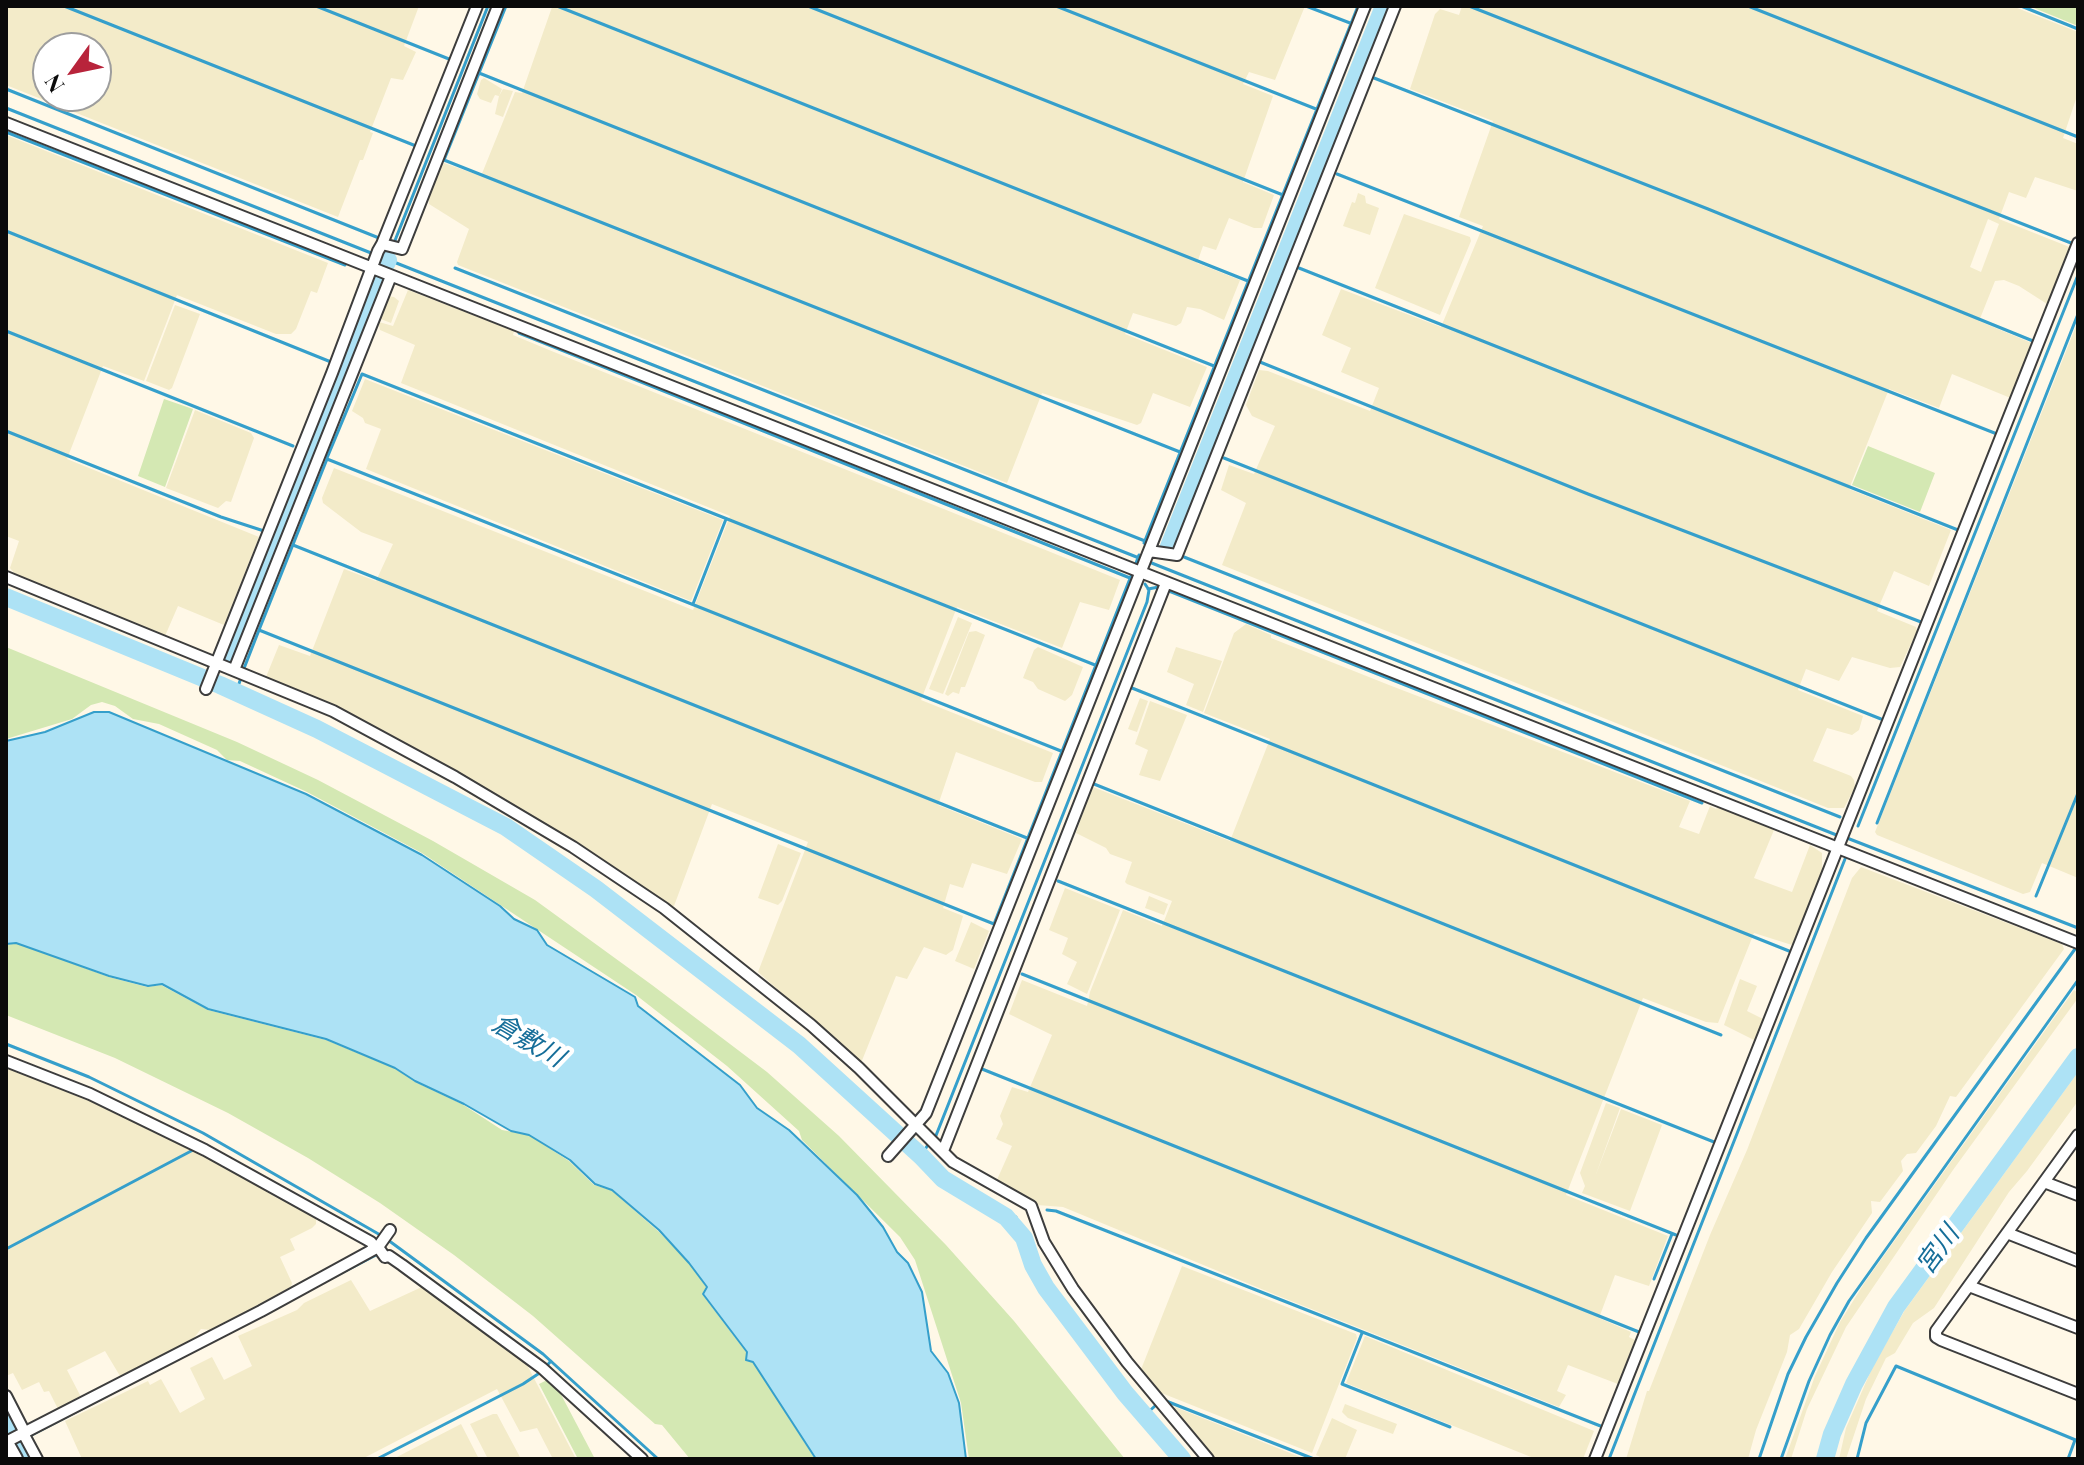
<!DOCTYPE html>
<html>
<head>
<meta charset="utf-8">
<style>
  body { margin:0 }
  #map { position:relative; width:2084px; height:1465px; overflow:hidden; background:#fff8e7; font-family:"Playfair Display",serif }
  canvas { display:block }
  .frame { position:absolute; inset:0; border:8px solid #0a0a0a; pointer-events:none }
  .north { position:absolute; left:32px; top:32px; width:80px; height:80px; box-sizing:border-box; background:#fff; border:2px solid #9d9d9d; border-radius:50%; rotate:237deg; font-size:22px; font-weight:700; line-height:32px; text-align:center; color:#0a0a0a }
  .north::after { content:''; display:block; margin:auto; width:28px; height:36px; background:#b8243b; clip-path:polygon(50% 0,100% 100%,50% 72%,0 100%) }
</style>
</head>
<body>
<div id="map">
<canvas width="2084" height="1465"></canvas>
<div class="frame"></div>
<div class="north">N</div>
</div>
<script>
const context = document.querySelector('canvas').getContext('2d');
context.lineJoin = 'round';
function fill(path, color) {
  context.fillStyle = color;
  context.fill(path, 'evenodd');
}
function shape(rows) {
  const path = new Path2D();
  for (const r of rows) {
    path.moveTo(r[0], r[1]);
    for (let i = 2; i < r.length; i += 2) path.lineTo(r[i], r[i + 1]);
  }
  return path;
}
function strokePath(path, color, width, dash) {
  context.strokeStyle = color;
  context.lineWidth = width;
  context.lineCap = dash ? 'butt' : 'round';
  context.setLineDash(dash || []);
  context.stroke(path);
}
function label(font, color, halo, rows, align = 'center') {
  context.font = font + ' "Playfair Display","Noto Sans JP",serif';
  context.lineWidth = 8;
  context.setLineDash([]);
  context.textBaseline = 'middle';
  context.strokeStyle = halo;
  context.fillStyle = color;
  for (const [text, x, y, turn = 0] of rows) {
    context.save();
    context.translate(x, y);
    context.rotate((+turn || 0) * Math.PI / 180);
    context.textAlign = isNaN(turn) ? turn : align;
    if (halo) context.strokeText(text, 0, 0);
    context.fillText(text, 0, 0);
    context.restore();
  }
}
const farmland = shape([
  [6,6,419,6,404,46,416,52,403,80,391,78,370,132,373,133,363,160,360,160,338,217,6,85],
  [48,48,96,48,96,96,48,96],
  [556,6,1305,6,1275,80,1249,72,1243,84,1273,96,1243,182,1274,195,1262,228,1254,228,1229,218,1216,250,1203,246,1197,263,1240,280,1224,320,1200,309,1187,307,1181,323,1176,326,1133,313,1125,334,1207,367,1190,407,1153,393,1141,423,1137,425,1042,393,1007,483,458,265,457,262,469,229,429,204,429,195,444,163,481,176,515,92,522,93,552,7],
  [1462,6,2012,6,2078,32,2078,93,2063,138,2078,144,2078,191,2035,177,2026,198,2009,192,1999,219,2072,248,2051,301,2047,304,2019,286,2004,280,1995,281,1979,321,2034,344,2013,399,1952,374,1939,408,1889,389,1849,489,1951,530,1929,586,1894,571,1877,611,1916,627,1917,631,1900,667,1890,668,1852,657,1839,681,1806,669,1798,690,1863,716,1859,730,1852,735,1827,728,1813,761,1851,776,1854,780,1855,787,1844,808,1828,808,1222,565,1246,503,1221,490,1229,465,1254,474,1275,426,1252,416,1246,405,1259,370,1268,371,1370,411,1379,388,1341,372,1351,348,1322,335,1341,289,1441,327,1483,226,1459,217,1493,121,1410,89,1435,14,1440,9,1459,15],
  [1988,219,1999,224,1981,272,1970,267],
  [484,78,502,89,499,96,503,89,513,91,503,117,495,114,499,96,495,95,491,103,480,99,477,94,481,80],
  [6,135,328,263,317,293,311,291,296,329,291,334,276,334,177,295,144,381,103,366,67,459,259,537,224,625,178,606,165,636,15,574,10,568,19,541,6,536],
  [1358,193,1365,196,1366,203,1379,208,1370,235,1343,226,1352,202,1355,203],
  [1404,214,1470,237,1471,241,1440,315,1375,288],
  [408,290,514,331,513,335,549,350,1120,580,1109,610,1080,602,1062,648,957,607,921,700,1053,753,1042,782,1035,782,956,752,938,805,1022,839,1007,874,972,863,963,888,950,884,943,908,963,916,953,950,946,955,924,947,907,979,896,976,861,1063,758,972,808,842,712,804,674,906,667,905,521,809,327,702,266,677,279,645,310,656,344,569,376,581,393,544,361,532,323,503,322,498,334,468,693,610,730,516,401,383,415,345,380,330,379,325,379,322,393,326],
  [387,296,394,297,399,301,391,323,378,318],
  [175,305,200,314,172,388,169,390,146,381],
  [2078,321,2078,878,2042,863,2030,892,2023,894,1877,835,1875,832],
  [365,379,723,520,691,601,366,469,381,429,365,423,363,418,352,411],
  [195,410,251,433,254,438,231,502,226,501,218,508,166,488],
  [958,617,972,623,943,694,929,689],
  [1246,624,1271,635,1271,638,1389,685,1690,801,1679,827,1699,834,1710,806,1716,809,1718,807,1774,830,1754,878,1792,892,1810,845,1822,853,1822,871,1792,945,1754,933,1718,1023,1706,1022,1643,998,1566,1195,1668,1236,1649,1286,1615,1275,1599,1318,1631,1332,1629,1337,1635,1340,1618,1384,1568,1365,1557,1391,1566,1395,1559,1407,1276,1295,1063,1207,1037,1205,996,1182,1012,1146,996,1139,1003,1124,1000,1116,1012,1087,1028,1092,1052,1035,1009,1014,1022,980,1087,1006,1090,992,1123,910,1162,926,1172,901,1127,884,1125,882,1132,862,1110,854,1106,848,1076,833,1090,792,1093,787,1230,841,1270,739,1204,713,1234,633],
  [976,631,985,635,965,687,961,687,959,694,953,692,948,696,945,694,969,632],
  [1038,647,1083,667,1072,695,1065,701,1038,689,1033,682,1023,678,1034,650],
  [1176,647,1222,661,1203,712,1186,705,1194,684,1167,672],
  [1140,698,1148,701,1137,732,1128,729],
  [1150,701,1187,715,1160,781,1139,775,1148,750,1135,744],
  [778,844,801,853,782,901,778,905,758,898],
  [1861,867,2062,944,2064,949,1956,1097,1950,1096,1936,1126,1916,1153,1907,1154,1901,1161,1903,1171,1880,1202,1871,1201,1872,1213,1832,1272,1799,1329,1790,1335,1787,1352,1756,1430,1748,1459,1626,1459,1647,1391,1649,1391,1710,1235,1747,1150,1852,878],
  [1065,888,1120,910,1087,994,1067,984,1077,962,1062,954,1068,938,1049,930],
  [1149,896,1168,904,1164,915,1145,908],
  [971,922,989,931,974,969,955,961],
  [1740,979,1757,986,1747,1011,1765,1020,1756,1041,1724,1025],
  [2074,990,2078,993,2078,998,1953,1170,1846,1327,1807,1409,1791,1459,1785,1459,1815,1376,1840,1322,1865,1282],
  [6,1067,86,1100,90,1098,224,1165,275,1197,316,1217,316,1224,312,1228,290,1239,295,1250,280,1257,292,1283,291,1287,211,1330,201,1329,193,1339,120,1376,105,1351,67,1370,81,1397,58,1409,49,1391,44,1392,39,1382,22,1390,13,1373,6,1376],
  [2078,1072,2078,1101,2027,1171,2009,1192,1934,1308,1913,1323,1895,1353,1886,1358,1866,1399,1846,1459,1839,1459,1846,1428,1873,1366,1905,1310],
  [1606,1103,1620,1108,1595,1177,1621,1109,1662,1125,1630,1211,1582,1193,1585,1186,1580,1173],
  [1182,1266,1356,1334,1357,1338,1312,1453,1159,1392,1140,1372],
  [351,1280,370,1311,424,1286,525,1361,576,1459,553,1459,537,1428,520,1432,497,1389,362,1459,82,1459,65,1421,148,1381,150,1385,161,1379,180,1413,205,1399,190,1368,212,1357,224,1380,252,1366,238,1336,297,1310,304,1303],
  [1365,1336,1594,1431,1583,1459,1536,1459,1346,1383],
  [1345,1404,1397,1424,1393,1434,1348,1418,1342,1412],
  [1175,1407,1305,1459,1215,1459,1173,1410],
  [493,1414,497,1414,521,1459,488,1459,470,1424],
  [1332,1418,1357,1430,1345,1459,1324,1459,1316,1455],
  [461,1424,479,1459,393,1459]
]);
const green = shape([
  [2029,6,2078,6,2078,26],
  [164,399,193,409,165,487,138,476],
  [1868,446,1935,473,1920,512,1852,485],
  [6,647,237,742,318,780,433,841,535,900,652,985,767,1072,839,1136,946,1245,1014,1321,1125,1459,969,1459,961,1403,915,1260,900,1237,802,1140,799,1131,727,1066,636,995,422,853,307,792,240,761,227,760,217,750,159,724,133,719,115,706,102,702,91,705,72,719,6,739],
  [17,943,109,977,147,987,161,985,208,1010,326,1040,394,1068,415,1082,462,1104,502,1130,529,1135,569,1161,594,1185,611,1190,658,1231,689,1263,706,1287,702,1294,746,1352,746,1361,753,1362,815,1459,690,1459,662,1425,655,1424,533,1316,454,1255,380,1203,308,1158,228,1113,115,1058,6,1015,6,945],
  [551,1378,556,1385,595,1459,578,1459,539,1384]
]);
const water = shape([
  [94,712,109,712,306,794,422,855,500,906,514,919,537,930,547,945,635,997,638,1006,740,1085,757,1108,789,1130,857,1195,883,1227,897,1252,908,1263,922,1292,931,1351,948,1373,959,1403,966,1459,816,1459,753,1362,746,1360,747,1352,703,1294,707,1287,689,1263,659,1230,612,1190,595,1184,570,1160,529,1135,511,1131,464,1104,415,1081,395,1068,326,1039,208,1009,162,984,148,986,109,976,16,943,6,944,6,741,45,732,94,712]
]);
const stream = shape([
  [64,6,416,146],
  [316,6,449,59],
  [506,6,444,160,1180,452],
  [557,6,1248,281],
  [808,6,1283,195],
  [1056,6,1316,109],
  [1306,6,1350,23],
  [1469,6,2071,243],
  [1748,6,2078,137],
  [2021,6,2078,29],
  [1358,72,1360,73],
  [479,73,1214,366],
  [1374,78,1708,209,2033,341],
  [6,89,379,238],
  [6,108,1839,836],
  [6,132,345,265],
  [1320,167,1323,168],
  [1337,174,1997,434],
  [6,231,331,362],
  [394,243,488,6],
  [1282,262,1285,264],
  [455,268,1145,541],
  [1299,268,1958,530],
  [375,279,379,281],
  [6,331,293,446],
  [519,333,1130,578],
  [1245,357,1250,358],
  [1260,362,1588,494,1921,622],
  [341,366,345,367],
  [6,431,221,517,264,531],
  [307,452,311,453],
  [1207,452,1209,453],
  [327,458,362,374,1095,665],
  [1224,458,1881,719],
  [1144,543,1358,6],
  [293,545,1027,838],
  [1184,557,1840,817],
  [1136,563,1139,555],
  [1148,589,1159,587],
  [1169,591,1702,803],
  [693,604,726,519],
  [259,630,327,459,1061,751],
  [243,671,259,630,994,924,1131,576],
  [1132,688,1789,951],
  [236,692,241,678],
  [1094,784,1721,1035],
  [1877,823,2078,314],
  [1858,826,2078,275],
  [1847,838,2078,928],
  [1058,881,1714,1142],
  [2036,896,2078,793],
  [1022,974,1676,1235],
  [6,1044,89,1077,203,1133,382,1236],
  [982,1069,1639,1332],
  [935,1138,1147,602,1149,590,1145,584],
  [921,1156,929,1143],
  [1047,1210,1056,1211,1603,1427],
  [1010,1221,1016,1217],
  [388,1240,543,1354,658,1459],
  [6,1249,193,1150],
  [1654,1279,1672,1234],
  [303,1293,378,1254],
  [1362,1333,1342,1384,1450,1427],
  [1166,1401,1314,1459],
  [1145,1415,1155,1406],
  [16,1443,155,1371],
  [377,1459,523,1384,541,1372,551,1361],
  [1609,1459,1845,859],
  [1759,1459,1788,1374,1806,1337,1837,1283,1866,1238,2075,949],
  [1781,1459,1809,1381,1830,1335,1849,1301,2078,980],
  [1857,1459,1866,1423,1896,1366,2078,1441],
  [2068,1459,2075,1440]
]);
const river = shape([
  [386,264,388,260],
  [1168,549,1384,6],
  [6,597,220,685,317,729,506,827,596,889,799,1045,921,1156,943,1179,1006,1217,1024,1238,1033,1265,1046,1288,1125,1393,1182,1459],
  [229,662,380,277],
  [6,1415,29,1459],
  [1825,1459,1832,1434,1854,1384,1896,1307,2078,1057]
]);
const minor = shape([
  [6,123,2078,943],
  [382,244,402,249,498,6],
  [1149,551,1177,555,1395,6],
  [6,577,333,711,455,777,573,847,664,908,811,1025,859,1068,953,1162,1031,1206,1044,1242,1073,1289,1127,1362,1208,1459],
  [234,670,391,276],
  [206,689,332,373,378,251,382,244,477,6],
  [6,1061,90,1094,205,1150,371,1242,375,1248],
  [2078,1135,1936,1331,1936,1337,1941,1340,2078,1394],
  [943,1151,1166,583],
  [888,1156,926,1113,1365,6],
  [2044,1182,2078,1195],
  [2007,1233,2078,1261],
  [378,1247,385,1257,389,1256,402,1265,542,1368,642,1459],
  [1969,1286,2078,1328],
  [6,1396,25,1433],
  [23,1433,37,1459],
  [6,1442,261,1311,378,1247,390,1230],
  [1595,1459,2078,243]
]);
const tertiary = shape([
  [6,1443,15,1459]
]);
const waterNames = [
  ["倉敷川",528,1041,30],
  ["宮川",1938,1250,-54]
];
fill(farmland, '#f3ebc9');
fill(green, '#d4e8b3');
fill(water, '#ade2f5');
strokePath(water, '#359fcb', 2);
strokePath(stream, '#359fcb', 3);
strokePath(river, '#ade2f5', 18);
strokePath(minor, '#3d3d3d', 14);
strokePath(tertiary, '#3d3d3d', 18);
strokePath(minor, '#fff', 10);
strokePath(tertiary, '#fff', 14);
label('italic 26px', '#166e99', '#fff', waterNames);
</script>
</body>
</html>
